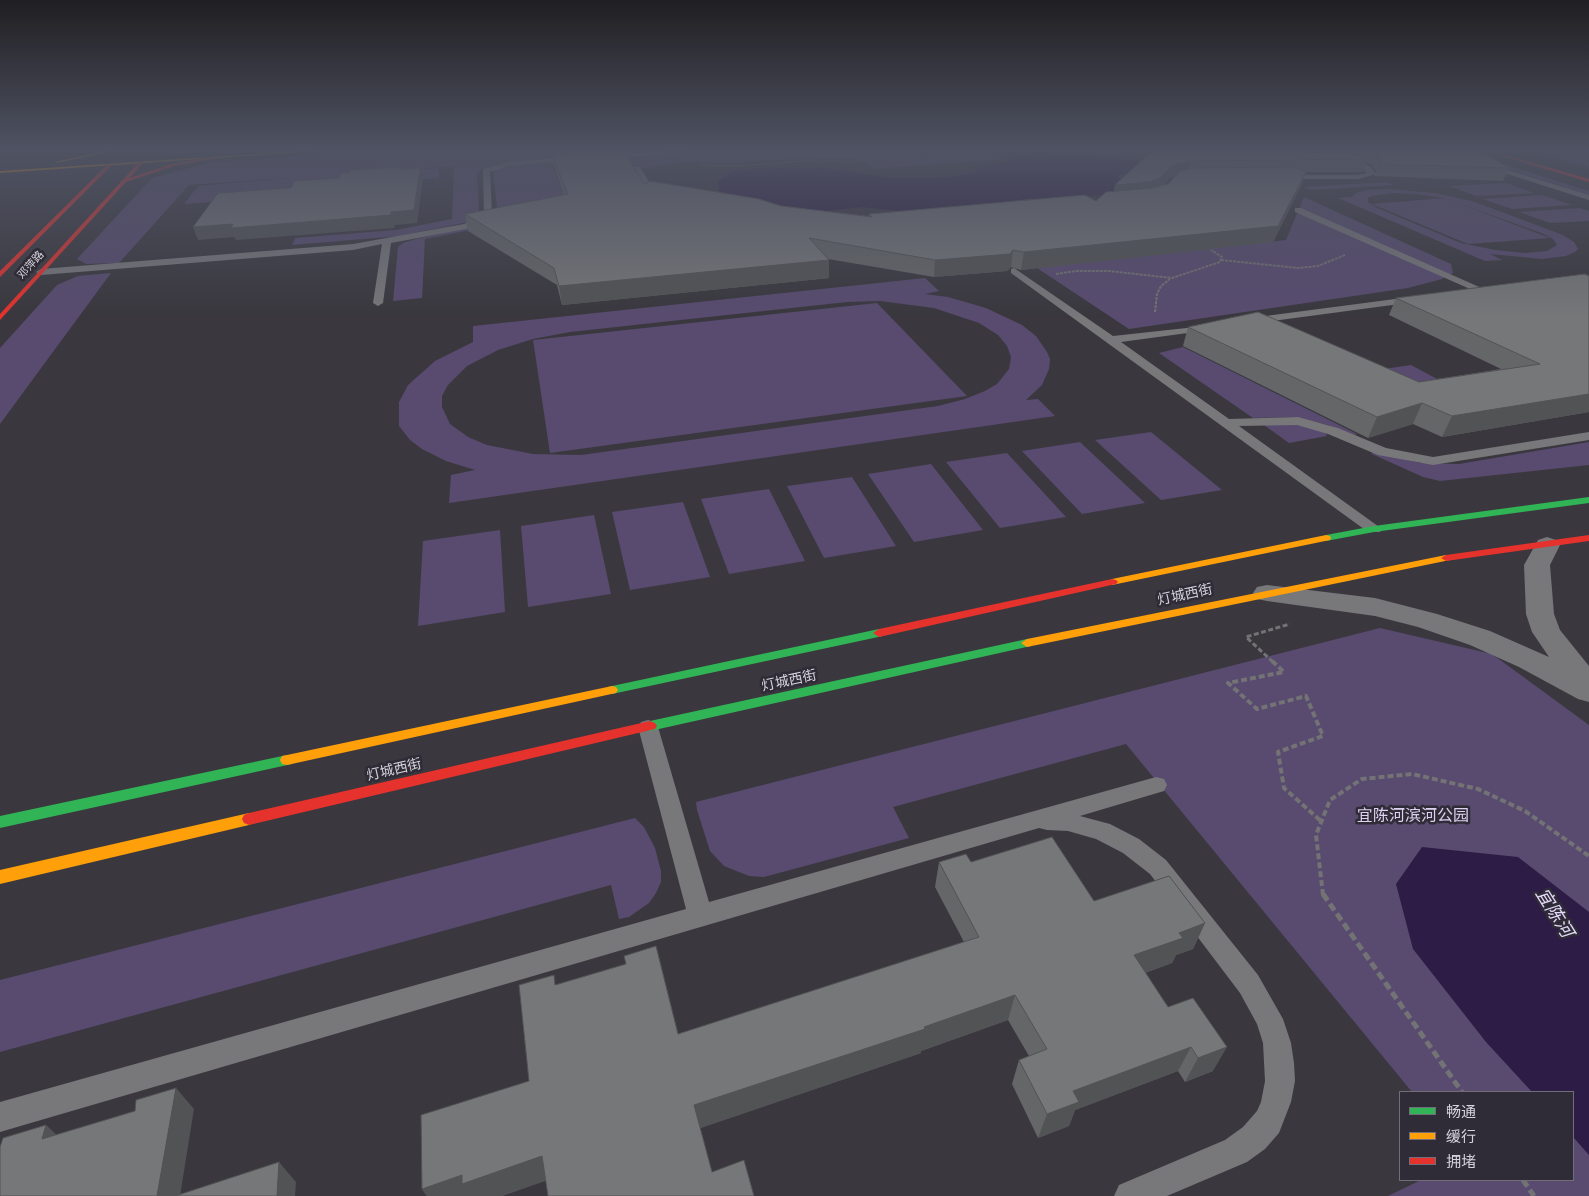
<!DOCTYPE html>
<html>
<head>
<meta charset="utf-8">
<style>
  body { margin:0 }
  #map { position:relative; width:1589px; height:1196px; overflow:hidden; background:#3a383e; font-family:Rubik,"Noto Sans SC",sans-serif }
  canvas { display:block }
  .legend { position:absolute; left:1399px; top:1091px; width:175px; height:90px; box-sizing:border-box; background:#2f2b37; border:1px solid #726e79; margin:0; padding:6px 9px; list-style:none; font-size:15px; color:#d6d3db }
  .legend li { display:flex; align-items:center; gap:10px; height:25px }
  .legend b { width:25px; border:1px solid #726e79 }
</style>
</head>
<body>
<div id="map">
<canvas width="1589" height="1196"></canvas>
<ul class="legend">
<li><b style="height:6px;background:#30b455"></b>畅通</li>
<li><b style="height:6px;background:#ff9f0a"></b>缓行</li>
<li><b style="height:6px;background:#e5322d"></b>拥堵</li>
</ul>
</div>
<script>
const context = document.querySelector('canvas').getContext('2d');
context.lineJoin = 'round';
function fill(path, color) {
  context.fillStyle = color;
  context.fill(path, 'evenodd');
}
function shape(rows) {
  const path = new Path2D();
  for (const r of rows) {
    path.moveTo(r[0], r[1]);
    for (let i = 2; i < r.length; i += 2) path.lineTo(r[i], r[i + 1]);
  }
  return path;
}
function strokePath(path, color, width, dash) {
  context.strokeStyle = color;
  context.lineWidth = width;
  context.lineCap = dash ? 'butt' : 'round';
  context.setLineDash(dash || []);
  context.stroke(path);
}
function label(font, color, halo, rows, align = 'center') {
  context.font = font + ' Rubik,"Noto Sans SC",sans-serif';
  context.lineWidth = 5;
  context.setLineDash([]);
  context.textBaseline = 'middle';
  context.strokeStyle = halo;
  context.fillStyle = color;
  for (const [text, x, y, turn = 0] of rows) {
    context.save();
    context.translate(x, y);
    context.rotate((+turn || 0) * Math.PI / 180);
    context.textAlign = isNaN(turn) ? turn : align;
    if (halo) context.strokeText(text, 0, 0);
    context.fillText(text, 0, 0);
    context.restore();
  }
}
const green = shape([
  [383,151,662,151,497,164,482,169,477,173,479,213,468,222,399,236,292,245,295,238,396,230,452,219,454,166,376,172,439,168,439,178,423,179,423,174,339,180,278,197,184,204,198,186,288,178,189,185,119,263,86,264,77,259,152,178,208,163],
  [722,151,909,151,916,156,940,154,936,151,987,151,1002,159,874,169,864,161,851,158,787,159,736,163,687,162,645,168,628,167,610,163,553,167,570,210,425,239,422,298,393,301,398,247,403,243,416,239,472,227,498,215,493,172,498,169,515,165],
  [1532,151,1589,151,1589,167,1539,153],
  [1481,157,1589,191,1589,195,1472,158],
  [1387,182,1393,185,1311,190,1303,187],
  [1506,183,1534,193,1476,196,1449,186],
  [1388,189,1435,193,1472,201,1563,235,1574,242,1578,249,1575,252,1566,256,1542,259,1490,254,1502,260,1485,261,1338,198,1352,197,1355,193,1367,190],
  [1392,193,1417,194,1445,198,1372,204,1468,244,1550,238,1447,199,1544,234,1553,239,1557,245,1547,251,1525,253,1495,250,1461,243,1375,207,1368,202,1368,198,1372,196],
  [1542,195,1572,205,1512,209,1483,199],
  [1304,197,1451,264,1453,273,1442,279,1408,288,1129,329,1037,268,1286,240],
  [1580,208,1589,211,1589,221,1550,223,1519,212],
  [111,273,0,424,0,348,57,285,78,276],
  [925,278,939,291,925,294,948,297,986,308,1022,325,1036,336,1047,352,1050,359,1049,369,1042,385,1026,400,1038,399,1055,416,449,503,451,475,475,470,446,461,422,449,410,440,399,426,399,402,408,385,435,361,473,342,473,326],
  [880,301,934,308,979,323,998,335,1007,346,1011,357,1009,369,997,384,985,391,965,399,938,406,581,455,533,454,487,445,468,437,450,424,442,407,442,396,448,385,467,366,498,350,533,339,570,332,847,302],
  [877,303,967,396,550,453,533,340],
  [1183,347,1357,434,1355,435,1328,425,1295,417,1253,418,1159,353],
  [1411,365,1467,395,1357,373],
  [1264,425,1299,425,1325,432,1327,436,1289,443],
  [1151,432,1222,490,1161,500,1095,440],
  [1080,442,1145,503,1082,514,1022,451],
  [1589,442,1589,465,1440,481,1423,477,1372,454,1372,452,1420,463,1459,464],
  [1007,453,1066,517,1000,528,946,462],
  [931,464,983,530,914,542,868,474],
  [852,477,896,546,824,558,787,486],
  [769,489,805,561,729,574,701,499],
  [683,502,710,577,630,590,612,512],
  [594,515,611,594,528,607,521,526],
  [500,530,505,612,418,626,423,541],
  [1380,628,1492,654,1589,725,1589,1196,1388,1196,1421,1180,1573,1180,1573,1092,1412,1092,1126,744,893,807,909,838,764,877,749,876,724,866,710,851,697,810,696,802],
  [635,818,644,827,655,848,661,871,661,882,656,893,649,903,629,917,619,919,611,885,0,1052,0,980]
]);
const water = shape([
  [1001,151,1078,154,1150,162,1134,172,1120,174,1117,177,1129,183,1125,190,1107,195,1026,199,918,213,862,207,809,213,733,199,719,191,718,182,732,171,781,168,821,168,891,178,939,178,974,173,975,170,985,166,1011,160,1010,157],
  [1422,847,1518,857,1589,912,1589,1155,1573,1137,1573,1092,1532,1092,1486,1042,1413,949,1396,884]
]);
const pathFar4 = shape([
  [702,165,737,166,803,161,864,161]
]);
const pathFar3 = shape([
  [1221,260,1298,268,1318,266,1345,255],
  [1056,274,1076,271,1109,271,1172,278,1220,262,1222,257,1211,250],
  [1155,312,1157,294,1161,286,1170,279]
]);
const pathFar2 = shape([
  [1273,662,1246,637,1290,624]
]);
const pathFar1 = shape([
  [1272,661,1284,672,1228,683,1257,709,1306,696,1323,736,1278,752,1284,788,1321,821],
  [1323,895,1316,835,1330,800,1362,779,1412,774,1478,789,1525,811,1589,856]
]);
const path = shape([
  [1323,894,1462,1092],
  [1523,1180,1534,1196]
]);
const lane = shape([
  [664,151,692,151,689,153,603,159,600,157,603,155,664,151],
  [1317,151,1326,151,1370,166,1376,174,1358,179,1280,179,1276,177,1280,175,1358,175,1367,173,1364,170,1317,151],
  [577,157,579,158,579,160,509,166,490,172,492,214,487,221,466,229,391,243,383,303,378,306,373,303,382,244,353,250,41,275,36,272,41,269,353,244,464,224,481,217,484,214,483,169,508,162,577,157],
  [1482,162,1589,195,1589,200,1482,166,1482,162],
  [634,167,640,167,653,188,666,193,666,197,647,192,633,169,634,167],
  [1295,208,1301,208,1486,290,1485,292,1477,292,1295,212,1295,208],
  [1014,268,1113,336,1214,325,1216,327,1210,330,1121,342,1229,419,1298,417,1338,428,1386,448,1433,457,1589,432,1589,440,1433,465,1378,455,1328,434,1297,425,1239,426,1382,529,1380,532,1368,532,1011,273,1011,269,1014,268],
  [1418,296,1422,297,1423,299,1422,301,1250,324,1245,321,1250,318,1418,296],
  [648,720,655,722,658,727,709,902,1156,777,1164,779,1167,785,1164,791,1080,816,1110,824,1139,839,1166,860,1258,975,1283,1019,1291,1043,1294,1063,1295,1081,1291,1102,1279,1133,1265,1149,1247,1162,1167,1196,1114,1196,1119,1185,1225,1140,1243,1127,1257,1111,1261,1102,1265,1081,1263,1043,1257,1024,1240,993,1150,874,1123,853,1096,839,1068,831,1047,830,1039,828,0,1132,0,1102,686,909,638,727,641,722,648,720]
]);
const street = shape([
  [1547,537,1556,540,1560,545,1550,565,1554,614,1560,630,1589,666,1589,702,1578,699,1519,667,1470,645,1418,627,1375,616,1267,601,1257,599,1253,593,1257,587,1267,585,1375,598,1437,614,1490,631,1549,657,1532,632,1526,614,1524,565,1538,540,1547,537]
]);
const fast = shape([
  [1589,497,1589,503,1374,532,1326,541,1321,538,1326,535,1374,526,1589,497],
  [879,629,885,633,883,636,612,694,608,693,606,690,608,687,612,686,879,629],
  [1027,639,1031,640,1033,643,1031,646,650,731,645,729,643,726,645,723,650,721,1027,639],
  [287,755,292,756,294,760,292,764,0,828,0,816,287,755]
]);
const slow = shape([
  [105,151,112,151,57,163,55,162,105,151],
  [301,151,318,151,0,173,0,171,301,151],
  [1326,535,1330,536,1331,538,1330,540,1112,585,1106,582,1112,579,1326,535],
  [1446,555,1451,558,1450,560,1027,647,1021,643,1027,639,1446,555],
  [612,686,616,687,618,690,616,693,287,765,282,764,280,760,282,756,287,755,612,686],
  [249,813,254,815,256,819,254,823,249,825,0,884,0,870,249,813]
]);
const jam = shape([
  [1486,151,1492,151,1589,179,1589,182,1486,151],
  [212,157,214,159,174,166,126,182,0,320,0,314,139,162,143,163,130,178,171,164,212,157],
  [108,164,112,165,0,277,0,271,108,164],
  [1589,535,1589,541,1446,561,1441,558,1446,555,1589,535],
  [1112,579,1116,580,1118,582,1116,584,879,637,873,633,879,629,1112,579],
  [650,721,655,723,657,726,655,729,249,825,244,823,242,819,244,815,249,813,650,721]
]);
const wall = shape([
  [1152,151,1476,151,1509,168,1503,181,1374,176,1376,171,1371,164,1366,163,1363,172,1306,172,1301,186,1273,242,1021,270,1011,267,1007,271,934,277,828,259,829,260,829,278,562,305,557,285,468,231,465,214,564,195,554,167,552,154,644,184,781,206,869,216,869,214,1096,201,1114,191,1115,185],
  [1175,177,1168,184,1163,185,1170,178],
  [1585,274,1589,412,1442,437,1413,424,1368,438,1183,346,1188,327,1419,382,1501,369,1389,315,1396,298],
  [939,862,971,862,1094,901,1205,923,1193,949,1176,955,1172,963,1145,973,1168,1007,1213,1071,1185,1082,1178,1071,1075,1110,1069,1126,1038,1138,1012,1084,1019,1060,1029,1056,1008,1020,921,1051,921,1053,700,1128,712,1172,754,1196,546,1180,502,1196,427,1196,422,1189,529,1081,556,985,678,1034,964,942,935,887]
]);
const shadedWall = shape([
  [1191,161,1188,174,1170,178,1157,191,1113,198,1115,185,1173,165],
  [420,168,423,179,417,223,395,225,394,228,236,240,234,237,198,240,193,227,391,212],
  [1306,172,1301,186,1273,242,1021,270,1024,252],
  [1013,250,1011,267,1007,271,934,277,935,260],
  [829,260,829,278,562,305,559,286],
  [1589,394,1589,412,1442,437,1452,416],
  [1422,403,1413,424,1368,438,1377,417],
  [1205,923,1193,949,1176,955,1172,963,1124,980,1134,955,1179,933],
  [1015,995,1008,1020,921,1051,921,1053,698,1129,694,1105],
  [1191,1047,1178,1071,1075,1110,1069,1126,1038,1138,1047,1114,1073,1091],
  [1227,1047,1213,1071,1185,1082,1198,1058],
  [176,1088,194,1109,180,1196,157,1196],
  [46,1125,69,1146,42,1139],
  [542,1156,551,1179,502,1196,427,1196,422,1189,462,1175],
  [279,1162,296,1182,295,1196,277,1196]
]);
const building = shape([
  [595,151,624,151,644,184,650,181,759,199,781,206,872,217,869,214,1085,195,1096,201,1106,192,1152,188,1168,184,1180,171,1192,168,1295,167,1306,172,1278,226,1024,252,1013,250,1010,254,935,260,809,238,829,260,559,286,554,268,465,214,568,194,552,154,595,151],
  [1152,151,1346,151,1368,159,1191,161,1173,165,1160,178,1150,182,1115,185,1152,151],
  [1371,151,1476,151,1485,154,1509,168,1379,164,1382,160,1375,152,1371,151],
  [401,167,400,169,420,168,414,210,391,212,391,215,231,228,233,224,193,227,218,193,291,188,294,181,339,178,341,173,349,173,349,170,401,167],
  [1585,274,1589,276,1589,394,1452,416,1422,403,1377,417,1188,327,1258,312,1419,382,1540,364,1396,298,1585,274],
  [1052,837,1094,901,1169,876,1205,923,1179,933,1183,938,1134,955,1168,1007,1193,998,1227,1047,1198,1058,1191,1047,1073,1091,1079,1102,1047,1114,1019,1060,1047,1049,1015,995,924,1027,925,1029,694,1105,712,1172,744,1160,754,1196,548,1196,542,1156,462,1184,462,1175,422,1189,421,1115,529,1081,519,985,554,975,555,985,626,964,624,956,656,946,678,1034,979,937,939,862,966,854,971,862,1052,837],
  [176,1088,157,1196,0,1196,0,1147,3,1138,46,1125,42,1139,135,1111,136,1100,176,1088],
  [279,1162,277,1196,175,1196,279,1162]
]);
const farStreetnames = [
  ["邓萍路",31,265,-48]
];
const streetNames = [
  ["灯城西街",1185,595,-12],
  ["灯城西街",789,681,-12],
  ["灯城西街",394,770,-13]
];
const nearParknames = [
  ["宜陈河滨河公园",1413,816]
];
const nearWaternames = [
  ["宜陈河",1554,913,58]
];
fill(green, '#584b6f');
fill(water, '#2d1c45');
strokePath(pathFar4, '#737274', 1, [2.5, 1]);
strokePath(pathFar3, '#737274', 2, [3, 1]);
strokePath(pathFar2, '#737274', 3, [5, 2.5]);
strokePath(pathFar1, '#737274', 4, [6, 3]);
strokePath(path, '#737274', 5, [8, 4]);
fill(lane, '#78777a');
fill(street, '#78777a');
fill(fast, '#30b455');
fill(slow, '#ff9f0a');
fill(jam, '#e5322d');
fill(wall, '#656667');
fill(shadedWall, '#525354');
fill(building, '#757778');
strokePath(building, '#525354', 1);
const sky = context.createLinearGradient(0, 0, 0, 318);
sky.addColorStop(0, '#201f22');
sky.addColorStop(0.47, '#4f5363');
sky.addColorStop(1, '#4f536300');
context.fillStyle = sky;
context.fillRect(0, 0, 1589, 318);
label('11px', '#d6d3db', '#2f2b37', farStreetnames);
label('14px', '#d6d3db', '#2f2b37', streetNames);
label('16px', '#ddd2f2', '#2f2b37', nearParknames);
label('italic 18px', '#e3d9f9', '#2f2b37', nearWaternames);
</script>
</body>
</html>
